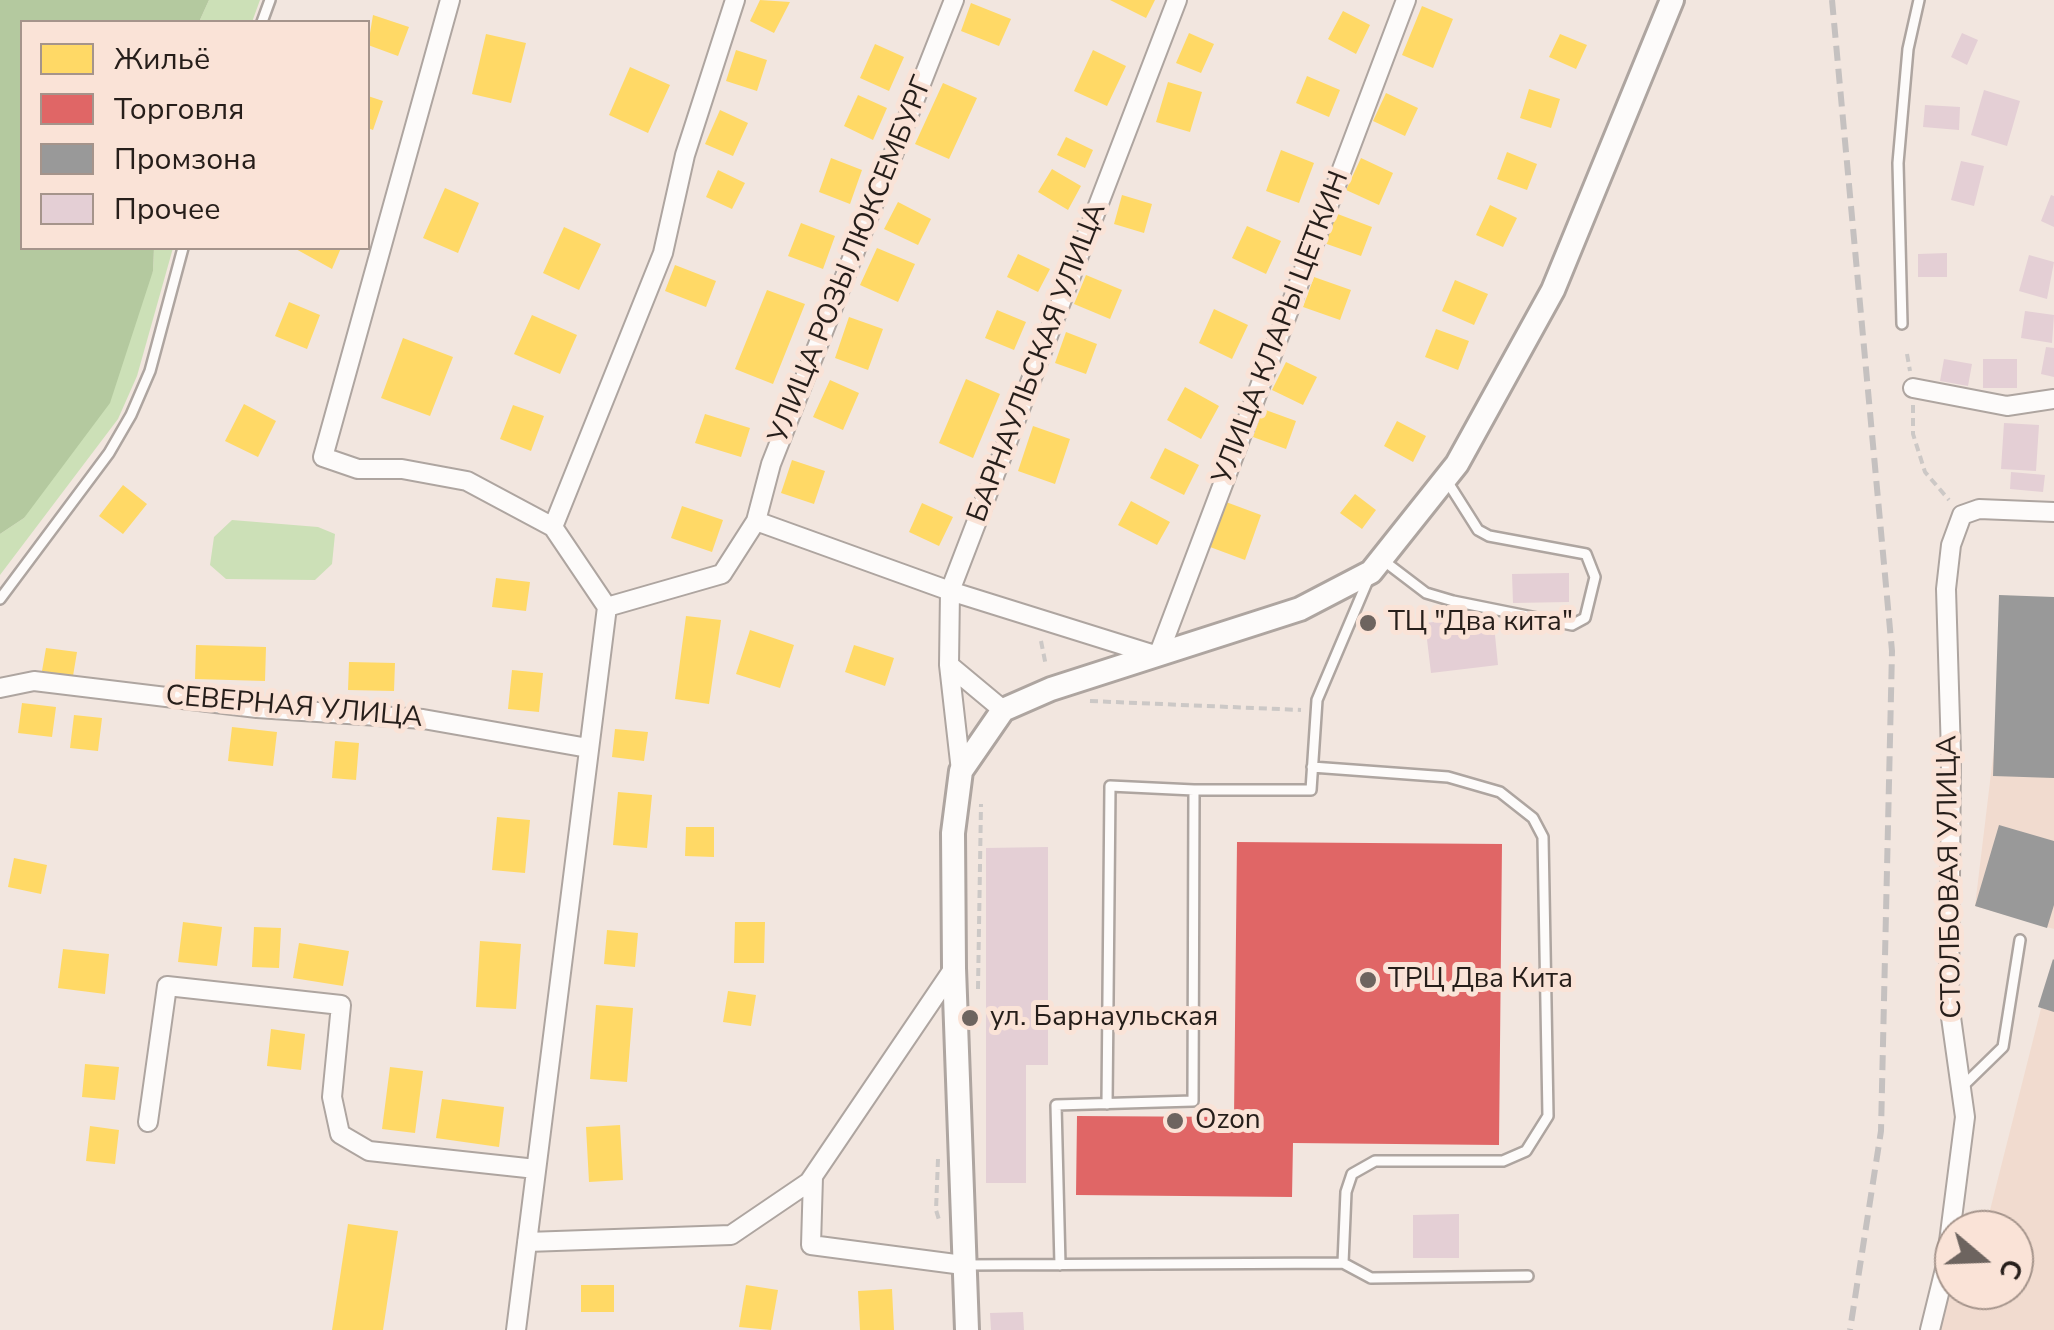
<!DOCTYPE html>
<html>
<head>
<meta charset="utf-8">
<style>
  body { margin:0 }
  #map { position:relative; width:2054px; height:1330px; overflow:hidden; background:#f2e6df; font-family:"Nunito Sans",sans-serif }
  canvas { display:block }
  .legend { position:absolute; left:20px; top:20px; width:350px; height:230px; box-sizing:border-box; background:#fae3d7; border:2px solid #a5948b; margin:0; padding:12px 18px; list-style:none; font-size:30px; color:#261e1a }
  .legend li { display:flex; align-items:center; gap:20px; height:50px }
  .legend b { width:50px; border:2px solid #a5948b }
  .north { position:absolute; left:1934px; top:1210px; width:100px; height:100px; box-sizing:border-box; background:#fae3d7; border:2px solid #a5948b; border-radius:50%; rotate:109deg; font-size:28px; font-weight:700; line-height:40px; text-align:center; color:#261e1a }
  .north::after { content:''; display:block; margin:auto; width:35px; height:45px; background:#6d645f; clip-path:polygon(50% 0,100% 100%,50% 72%,0 100%) }
</style>
</head>
<body>
<div id="map">
<canvas width="2054" height="1330"></canvas>
<ul class="legend">
<li><b style="height:28px;background:#ffd966"></b>Жильё</li>
<li><b style="height:28px;background:#e06666"></b>Торговля</li>
<li><b style="height:28px;background:#999"></b>Промзона</li>
<li><b style="height:28px;background:#e4cfd5"></b>Прочее</li>
</ul>
<div class="north">С</div>
</div>
<script>
const context = document.querySelector('canvas').getContext('2d');
context.lineJoin = 'round';
function fill(path, color) {
  context.fillStyle = color;
  context.fill(path, 'evenodd');
}
function shape(rows) {
  const path = new Path2D();
  for (const r of rows) {
    path.moveTo(r[0], r[1]);
    for (let i = 2; i < r.length; i += 2) path.lineTo(r[i], r[i + 1]);
  }
  return path;
}
function strokePath(path, color, width, dash) {
  context.strokeStyle = color;
  context.lineWidth = width;
  context.lineCap = dash ? 'butt' : 'round';
  context.setLineDash(dash || []);
  context.stroke(path);
}
function label(font, color, halo, rows, align = 'center') {
  context.font = font + ' "Nunito Sans",sans-serif';
  context.lineWidth = 10;
  context.setLineDash([]);
  context.textBaseline = 'middle';
  context.strokeStyle = halo;
  context.fillStyle = color;
  for (const [text, x, y, turn = 0] of rows) {
    context.save();
    context.translate(x, y);
    context.rotate((+turn || 0) * Math.PI / 180);
    context.textAlign = isNaN(turn) ? turn : align;
    if (halo) context.strokeText(text, 0, 0);
    context.fillText(text, 0, 0);
    context.restore();
  }
}
const built = shape([
  [2011,608,2054,615,2054,929,1975,906],
  [2054,957,2054,1330,1940,1330,1954,1278,1954,1290,2014,1290,2014,1230,1985,1230]
]);
const green = shape([
  [209,0,260,0,252,22,199,22],
  [154,248,173,248,137,376,118,419,0,575,0,534,24,518,153,271],
  [232,520,318,527,335,534,332,564,315,580,226,579,210,565,214,537]
]);
const forest = shape([
  [0,0,209,0,199,22,22,22,22,248,154,248,153,271,110,403,24,518,0,534]
]);
const homes = shape([
  [760,0,790,2,774,33,750,21],
  [1110,0,1155,0,1146,18],
  [971,3,1011,19,999,46,961,31],
  [1422,6,1453,19,1433,68,1402,55],
  [1343,11,1370,25,1356,54,1328,39],
  [373,15,409,27,398,56,368,45],
  [1189,33,1214,44,1201,73,1176,63],
  [486,34,526,43,511,103,472,94],
  [1560,34,1587,45,1576,69,1549,57],
  [875,44,904,57,889,91,860,78],
  [736,50,767,60,757,91,726,81],
  [1093,50,1126,66,1107,106,1074,91],
  [630,67,670,85,648,133,609,115],
  [1307,76,1340,90,1329,117,1296,103],
  [1168,82,1202,92,1190,132,1156,122],
  [943,83,977,98,949,159,915,144],
  [1529,89,1560,99,1551,128,1520,118],
  [1386,93,1418,108,1405,136,1373,121],
  [858,95,887,108,873,140,844,126],
  [368,96,383,101,373,130,368,128],
  [720,110,748,123,733,156,705,144],
  [1066,137,1093,150,1085,168,1057,155],
  [1281,150,1314,163,1299,203,1266,191],
  [1507,152,1537,164,1527,190,1497,179],
  [831,158,862,170,850,204,819,192],
  [1361,158,1393,173,1379,205,1346,190],
  [1052,169,1081,186,1068,210,1038,192],
  [718,170,745,183,732,209,706,197],
  [445,188,479,203,458,253,423,238],
  [1122,195,1152,204,1144,233,1114,224],
  [898,202,931,219,918,245,884,229],
  [1490,205,1517,218,1503,247,1476,235],
  [1335,213,1372,227,1361,256,1324,243],
  [801,223,835,236,823,269,788,256],
  [1247,226,1281,241,1266,274,1232,258],
  [564,227,601,244,579,290,543,273],
  [294,248,341,248,332,269],
  [877,248,915,264,898,302,860,285],
  [1018,254,1050,269,1038,292,1007,277],
  [675,265,716,281,706,307,665,291],
  [1086,275,1122,290,1110,319,1074,304],
  [1314,277,1351,290,1340,320,1303,307],
  [1455,280,1488,294,1474,325,1442,311],
  [767,290,805,304,773,384,735,369],
  [289,302,320,315,307,349,275,336],
  [1214,309,1248,325,1232,359,1199,343],
  [997,310,1026,322,1014,350,985,338],
  [532,315,577,335,560,374,514,354],
  [849,317,883,329,868,370,835,358],
  [1436,329,1469,341,1458,370,1425,357],
  [1066,332,1097,344,1086,374,1055,363],
  [403,338,453,357,430,416,381,398],
  [1286,362,1317,377,1303,405,1272,390],
  [966,379,1000,394,973,458,939,443],
  [830,380,859,393,843,430,813,417],
  [1185,387,1219,406,1201,439,1167,420],
  [244,404,276,421,258,457,225,441],
  [513,405,544,416,531,451,500,439],
  [1263,409,1296,421,1286,449,1253,437],
  [705,414,750,428,741,457,695,443],
  [1397,421,1426,436,1413,462,1384,446],
  [1033,426,1070,439,1055,484,1018,471],
  [1165,448,1199,465,1184,495,1150,478],
  [792,460,825,471,814,504,781,493],
  [123,485,147,504,123,534,99,516],
  [1355,494,1376,510,1362,529,1340,513],
  [1131,501,1170,522,1157,545,1118,525],
  [1226,502,1261,515,1245,560,1210,547],
  [922,503,953,517,939,546,909,532],
  [682,506,723,520,712,552,671,538],
  [496,578,530,582,526,611,492,607],
  [686,616,721,620,709,704,675,699],
  [750,630,794,645,780,688,736,674],
  [196,645,266,647,265,681,195,679],
  [854,645,894,658,885,686,845,672],
  [46,648,77,652,73,676,42,671],
  [349,662,395,663,394,691,348,690],
  [512,670,543,673,539,712,508,709],
  [22,703,56,707,52,737,18,733],
  [74,715,102,718,98,751,70,748],
  [232,727,277,732,273,766,228,761],
  [615,729,648,732,644,761,612,757],
  [335,741,359,743,356,780,332,778],
  [618,792,652,795,647,848,613,845],
  [497,817,530,820,525,873,492,870],
  [686,827,714,827,714,857,685,856],
  [14,858,47,865,41,894,8,887],
  [183,922,222,927,217,966,178,962],
  [735,922,765,922,764,963,734,963],
  [254,927,281,928,279,968,252,967],
  [607,930,638,933,635,967,604,964],
  [480,941,521,944,516,1009,476,1007],
  [299,943,349,951,343,986,293,978],
  [63,949,109,954,105,994,58,988],
  [728,991,756,995,751,1026,723,1022],
  [596,1005,633,1008,627,1082,590,1079],
  [271,1029,305,1034,301,1070,267,1066],
  [85,1064,119,1067,115,1100,82,1097],
  [390,1067,423,1071,415,1133,382,1129],
  [442,1099,504,1107,499,1147,436,1138],
  [620,1125,623,1180,589,1182,586,1127],
  [90,1126,119,1130,115,1164,86,1161],
  [348,1224,398,1231,383,1330,332,1330],
  [581,1285,614,1285,614,1312,581,1312],
  [746,1285,778,1290,771,1330,739,1327],
  [892,1289,894,1330,860,1330,858,1291]
]);
const shops = shape([
  [1237,842,1502,844,1499,1145,1293,1143,1292,1197,1076,1195,1077,1116,1234,1117]
]);
const industry = shape([
  [1999,595,2054,597,2054,778,1993,776],
  [1999,825,2054,841,2054,905,2047,928,1975,906],
  [2053,959,2054,960,2054,1012,2038,1007]
]);
const building = shape([
  [1962,33,1978,40,1967,65,1951,57],
  [1984,90,2020,101,2007,146,1971,135],
  [1925,105,1960,107,1959,130,1923,127],
  [1961,161,1984,166,1974,206,1951,200],
  [2051,195,2054,196,2054,227,2041,221],
  [1947,253,1947,277,1918,277,1918,254],
  [2029,255,2054,262,2047,299,2019,291],
  [2025,311,2054,315,2052,343,2021,338],
  [2046,347,2054,348,2054,377,2041,374],
  [1944,359,1972,364,1968,386,1940,381],
  [1983,359,2017,359,2017,388,1983,388],
  [2004,423,2039,425,2036,471,2001,469],
  [2011,472,2045,475,2043,492,2010,489],
  [1569,573,1569,602,1513,603,1512,574],
  [1493,615,1498,665,1431,673,1425,623],
  [1048,847,1048,1065,1026,1065,1026,1183,986,1183,986,848],
  [1459,1214,1459,1258,1413,1258,1413,1215],
  [1023,1312,1024,1330,991,1330,990,1313]
]);
const path = shape([
  [1907,354,1910,371],
  [1913,405,1913,434,1925,472,1949,500],
  [1041,641,1046,666],
  [1090,701,1301,710],
  [978,989,981,804],
  [938,1159,936,1210,940,1223]
]);
const service = shape([
  [262,22,270,0],
  [1902,324,1898,163,1908,49,1919,0],
  [1384,561,1426,593,1453,601,1572,625,1585,618,1595,577,1586,554,1489,536,1478,530,1447,481],
  [0,599,109,453,131,415,150,371,183,248],
  [1963,1086,2003,1047,2020,940],
  [1107,1104,1110,786,1194,790],
  [1343,1263,1371,1278,1528,1276],
  [966,1265,1343,1263,1346,1192,1352,1174,1375,1161,1503,1161,1526,1151,1548,1116,1543,837,1533,818,1500,792,1448,777,1312,767],
  [1060,1265,1056,1105,1193,1101,1194,790,1311,790,1317,700,1368,580]
]);
const minor = shape([
  [450,0,323,457,358,469,402,469,467,481,553,527,607,607,722,574,756,521,950,591,1158,656,1406,0],
  [1913,388,2007,406,2054,399],
  [756,521,771,464,954,0],
  [553,527,663,253,685,155,735,0],
  [949,665,961,771],
  [0,688,34,681,257,708,423,719,588,748],
  [1003,710,949,665,950,591,1177,0],
  [148,1122,167,986,341,1005,332,1097,340,1134,369,1151,536,1169],
  [813,1177,811,1245,963,1265],
  [527,1242,731,1235,809,1182,954,968],
  [516,1330,607,607],
  [1930,1330,1946,1265,1965,1117,1949,1003,1951,754,1946,589,1951,545,1962,515,1979,509,2054,512]
]);
const tertiary = shape([
  [967,1330,954,968,953,833,961,771,1003,710,1051,689,1300,609,1371,572,1457,464,1553,290,1672,0]
]);
const rail = shape([
  [1832,0,1892,651,1881,1131,1850,1330]
]);
const markers = [
  [1368,623,10,"#6d645f"],
  [1368,980,10,"#6d645f"],
  [970,1018,10,"#6d645f"],
  [1175,1121,10,"#6d645f"]
];
const streetNames = [
  ["УЛИЦА РОЗЫ ЛЮКСЕМБУРГ",852,260,-68],
  ["УЛИЦА КЛАРЫ ЦЕТКИН",1282,328,-69],
  ["БАРНАУЛЬСКАЯ УЛИЦА",1038,363,-69],
  ["СЕВЕРНАЯ УЛИЦА",294,708,5],
  ["СТОЛБОВАЯ УЛИЦА",1951,877,-91]
];
const poiNames = [
  ["ТЦ \"Два кита\"",1388,623],
  ["ТРЦ Два Кита",1388,980],
  ["ул. Барнаульская",990,1018],
  ["Ozon",1195,1121]
];
fill(built, '#f1dbcf');
fill(green, '#cce0b7');
fill(forest, '#b4c99f');
fill(homes, '#ffd966');
fill(shops, '#e06666');
fill(industry, '#999');
fill(building, '#e4cfd5');
strokePath(service, '#aea5a0', 14);
strokePath(minor, '#aea5a0', 22);
strokePath(tertiary, '#aea5a0', 28);
strokePath(path, '#ccc8c6', 4, [8, 5]);
strokePath(service, '#fdfbfa', 9);
strokePath(minor, '#fdfbfa', 18);
strokePath(tertiary, '#fdfbfa', 22);
strokePath(rail, '#c5c1c0', 6, [15, 8]);
for (const [x, y, r, color] of markers) {
  const dot = new Path2D();
  dot.arc(x, y, r, 0, 2 * Math.PI);
  context.fillStyle = color;
  context.fill(dot);
  strokePath(dot, '#fae3d7', 4);
}
label('28px', '#261e1a', '#fae3d7', streetNames);
label('28px', '#261e1a', '#fae3d7', poiNames, 'left');
</script>
</body>
</html>
